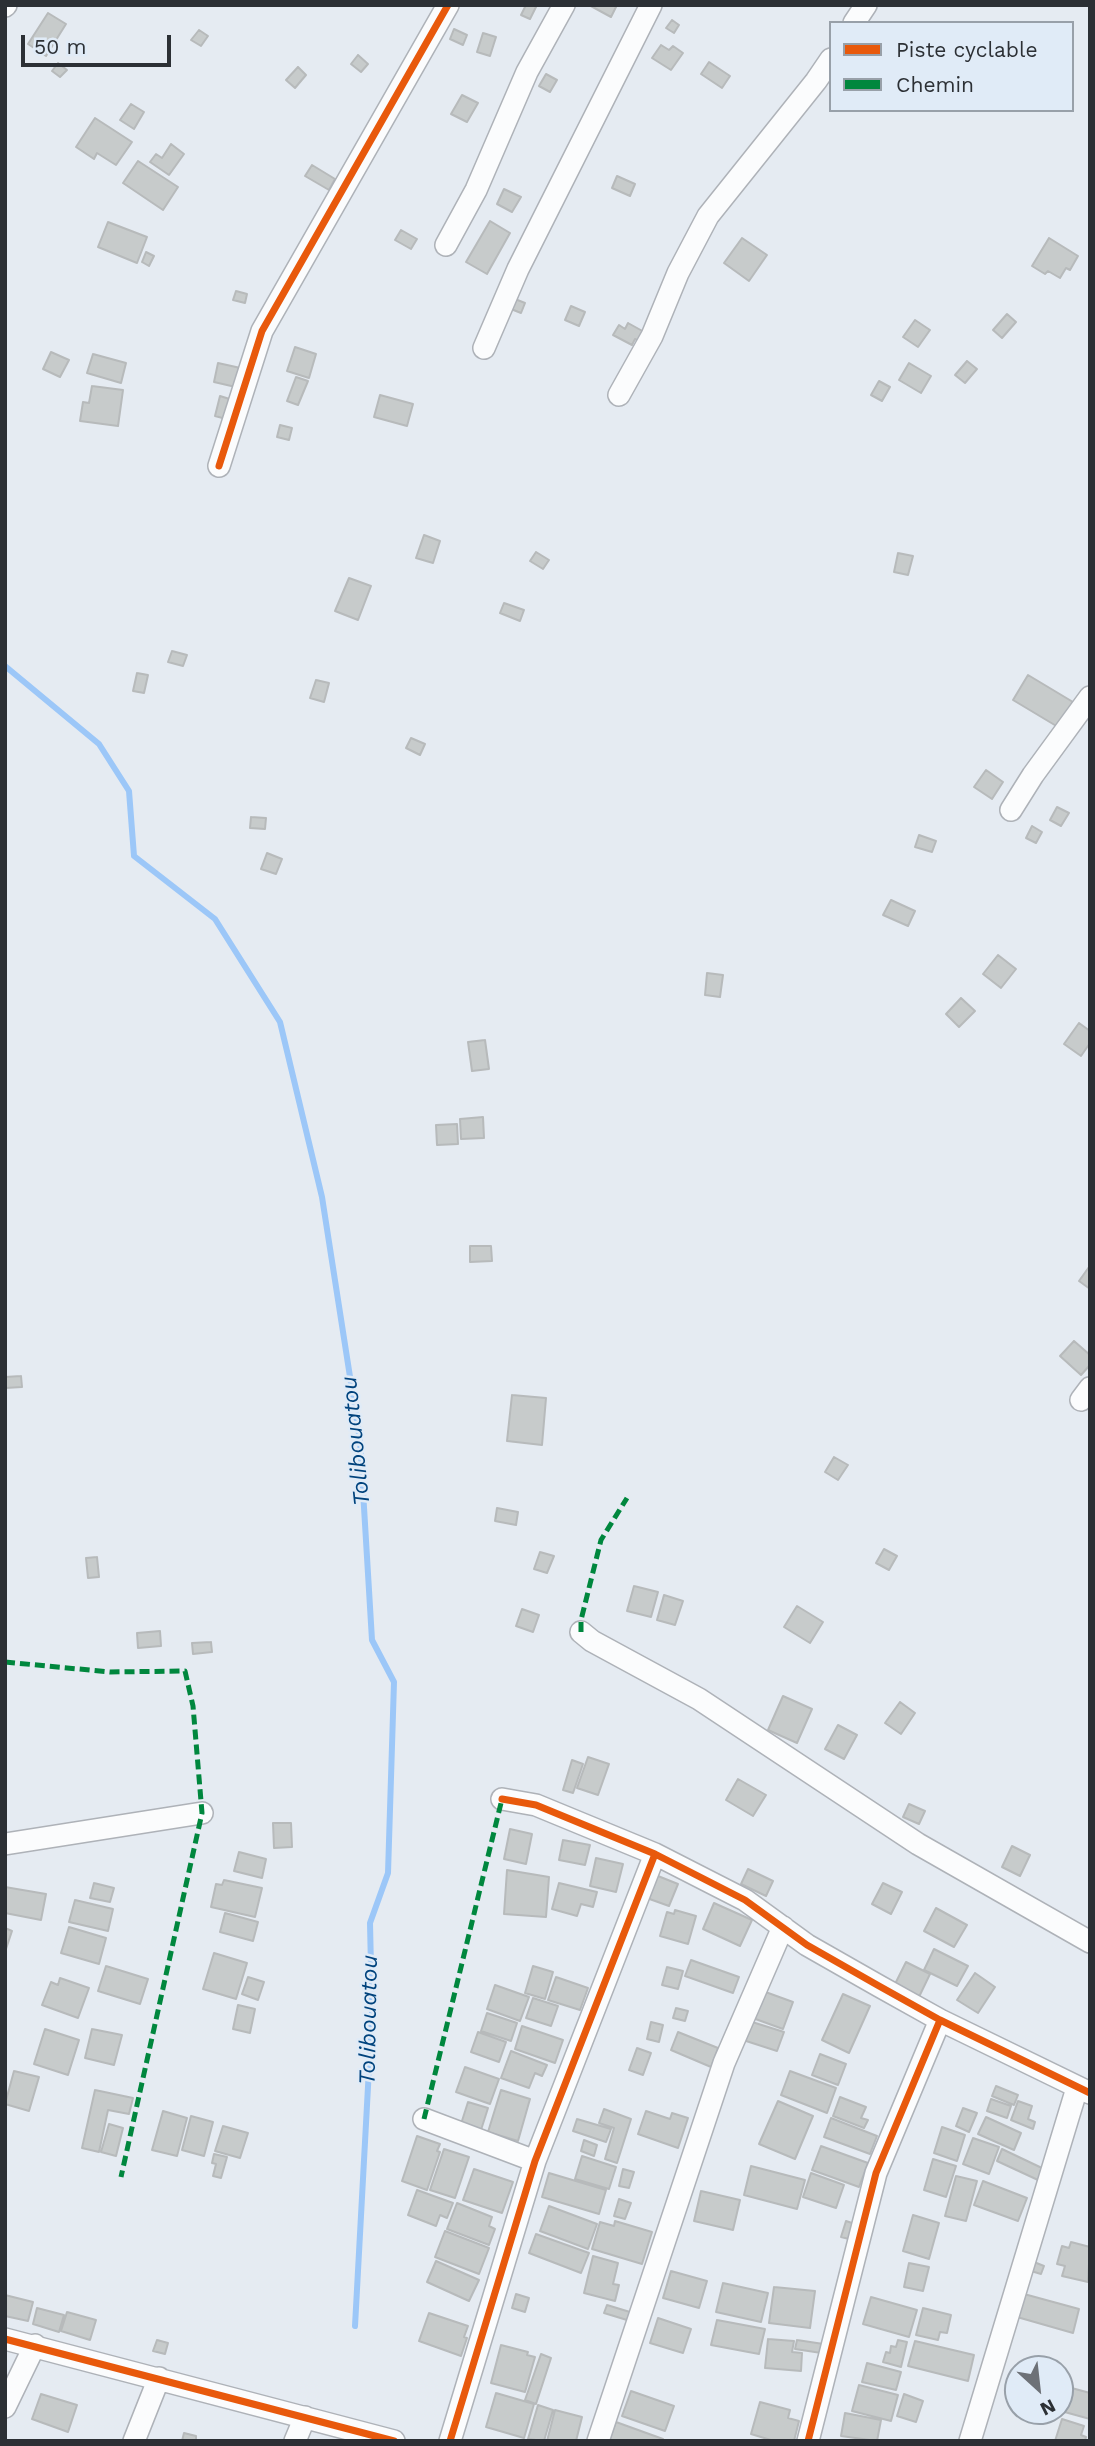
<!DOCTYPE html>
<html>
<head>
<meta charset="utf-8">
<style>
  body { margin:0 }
  #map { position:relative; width:1095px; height:2446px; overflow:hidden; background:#e5ebf2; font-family:"Work Sans",sans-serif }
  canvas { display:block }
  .frame { position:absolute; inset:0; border:7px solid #2c3035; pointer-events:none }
  .legend { position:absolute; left:829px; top:21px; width:245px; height:91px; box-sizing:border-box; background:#e0ebf7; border:2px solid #98a0a9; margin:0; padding:9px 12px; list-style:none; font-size:21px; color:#2c3035 }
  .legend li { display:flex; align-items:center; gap:14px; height:35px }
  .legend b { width:35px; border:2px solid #98a0a9 }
  .north { position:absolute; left:1004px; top:2355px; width:70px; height:70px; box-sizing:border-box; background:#e0ebf7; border:2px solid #98a0a9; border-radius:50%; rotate:153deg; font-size:19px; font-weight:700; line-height:28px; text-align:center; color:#2c3035 }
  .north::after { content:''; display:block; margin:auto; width:24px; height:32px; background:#6d7177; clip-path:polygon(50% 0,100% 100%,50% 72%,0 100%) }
  .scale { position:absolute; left:21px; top:35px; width:150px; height:32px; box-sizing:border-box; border:4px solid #2c3035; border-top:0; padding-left:9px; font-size:21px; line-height:24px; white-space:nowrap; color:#2c3035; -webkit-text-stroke:5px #e0ebf7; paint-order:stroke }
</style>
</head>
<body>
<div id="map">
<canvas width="1095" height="2446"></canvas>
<div class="frame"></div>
<ul class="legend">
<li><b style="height:9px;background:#e8590c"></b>Piste cyclable</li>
<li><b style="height:9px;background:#00873e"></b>Chemin</li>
</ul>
<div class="north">N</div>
<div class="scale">50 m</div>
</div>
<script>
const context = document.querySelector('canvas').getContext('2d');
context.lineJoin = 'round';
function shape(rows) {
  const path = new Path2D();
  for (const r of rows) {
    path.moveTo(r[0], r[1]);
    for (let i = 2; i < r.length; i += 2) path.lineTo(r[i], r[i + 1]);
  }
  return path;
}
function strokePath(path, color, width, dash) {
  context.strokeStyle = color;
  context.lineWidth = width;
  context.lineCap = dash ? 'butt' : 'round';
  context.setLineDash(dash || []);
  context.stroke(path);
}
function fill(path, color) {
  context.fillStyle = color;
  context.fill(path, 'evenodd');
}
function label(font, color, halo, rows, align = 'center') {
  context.font = font + ' "Work Sans",sans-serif';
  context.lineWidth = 5;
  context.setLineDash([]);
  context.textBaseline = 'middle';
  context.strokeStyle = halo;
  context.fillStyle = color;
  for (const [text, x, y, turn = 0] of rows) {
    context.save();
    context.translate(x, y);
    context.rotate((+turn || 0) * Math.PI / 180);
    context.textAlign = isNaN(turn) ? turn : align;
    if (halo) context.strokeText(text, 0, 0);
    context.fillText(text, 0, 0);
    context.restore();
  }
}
const stream = shape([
  [5,666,99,744,129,791,134,856,215,919,280,1022,322,1197,360,1441,372,1640,394,1682,388,1873,370,1923,372,2013,355,2326]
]);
const building = shape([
  [526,5,537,5,530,19,521,15,526,5],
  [589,5,617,5,611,17,589,5],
  [48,13,66,24,46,56,28,44,48,13],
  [672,20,679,25,674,33,666,28,672,20],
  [454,29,467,35,463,45,450,39,454,29],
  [199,30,208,36,201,46,191,40,199,30],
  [483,33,496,37,490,56,477,52,483,33],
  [661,45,669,50,673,46,683,53,671,70,652,58,661,45],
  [358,55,368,64,361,72,351,64,358,55],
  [709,62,730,76,722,88,701,74,709,62],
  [58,63,67,70,60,77,52,71,58,63],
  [298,67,306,75,295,88,286,80,298,67],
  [546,74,557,80,550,92,539,86,546,74],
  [462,95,478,103,467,122,451,114,462,95],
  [131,104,144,112,134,129,120,120,131,104],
  [95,118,132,142,116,165,97,153,94,159,76,147,95,118],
  [171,144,184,154,169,175,150,162,156,154,162,158,171,144],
  [138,161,178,187,163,210,123,183,138,161],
  [312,165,335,179,329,190,305,176,312,165],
  [617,176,635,184,630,196,612,188,617,176],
  [504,189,521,197,512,212,497,204,504,189],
  [490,221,510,233,487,274,466,262,490,221],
  [108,222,147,237,137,263,98,247,108,222],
  [401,230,417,239,411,249,395,240,401,230],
  [742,238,767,255,749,281,724,263,742,238],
  [1049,238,1078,256,1070,270,1066,268,1060,278,1048,271,1045,274,1032,266,1049,238],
  [146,252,154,256,149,266,142,262,146,252],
  [236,291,247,294,245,303,233,300,236,291],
  [510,297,525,303,521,313,506,307,510,297],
  [571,306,585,312,579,326,565,320,571,306],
  [1007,314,1016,322,1002,338,993,330,1007,314],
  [915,320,930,330,918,347,903,337,915,320],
  [628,323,646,333,641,342,635,339,632,345,613,335,619,325,625,329,628,323],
  [295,347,316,354,309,378,287,371,295,347],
  [51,352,69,360,60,377,43,369,51,352],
  [93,354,126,363,121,383,87,373,93,354],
  [967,361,977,369,965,383,955,375,967,361],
  [218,363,245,369,240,388,214,382,218,363],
  [909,363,931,376,921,393,899,380,909,363],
  [296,377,308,381,298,405,287,401,296,377],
  [879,381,890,387,882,401,871,395,879,381],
  [92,386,123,390,118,426,80,421,83,402,89,403,92,386],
  [380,395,413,404,407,426,374,417,380,395],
  [220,396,236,401,230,420,215,416,220,396],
  [280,425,292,428,289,440,277,437,280,425],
  [424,535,440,541,433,563,416,558,424,535],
  [536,552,549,560,543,569,530,561,536,552],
  [898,553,913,556,908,575,894,572,898,553],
  [349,578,371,586,358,620,335,611,349,578],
  [504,603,524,610,520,621,500,613,504,603],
  [172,651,187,655,183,666,168,662,172,651],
  [137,673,148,675,144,693,133,691,137,673],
  [1028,675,1073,702,1058,727,1013,700,1028,675],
  [316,680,329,683,324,702,310,698,316,680],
  [411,738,425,744,420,755,406,748,411,738],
  [986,770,1003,782,992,799,974,787,986,770],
  [1057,807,1069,813,1061,826,1050,820,1057,807],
  [251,817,266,818,265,829,250,828,251,817],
  [1032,826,1042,832,1036,843,1026,838,1032,826],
  [919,835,936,841,932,852,915,847,919,835],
  [267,853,282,859,276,874,261,869,267,853],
  [891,900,915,911,908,926,883,915,891,900],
  [998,955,1016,969,1001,988,983,974,998,955],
  [707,973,723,975,720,997,705,995,707,973],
  [961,998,975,1011,959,1027,946,1014,961,998],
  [1079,1023,1090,1031,1090,1043,1081,1056,1064,1044,1079,1023],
  [485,1040,489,1069,472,1071,468,1042,485,1040],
  [483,1117,484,1138,461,1139,460,1119,483,1117],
  [457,1124,458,1144,437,1145,436,1125,457,1124],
  [470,1246,491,1246,492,1261,470,1262,470,1246],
  [1089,1267,1090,1267,1090,1289,1079,1281,1089,1267],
  [1074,1341,1090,1355,1090,1365,1081,1375,1060,1356,1074,1341],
  [21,1376,22,1387,5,1388,5,1377,21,1376],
  [512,1395,546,1398,542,1445,507,1441,512,1395],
  [834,1457,848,1465,838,1480,825,1472,834,1457],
  [497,1508,518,1512,516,1525,495,1521,497,1508],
  [884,1549,897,1556,889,1570,876,1563,884,1549],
  [540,1552,554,1556,547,1573,534,1569,540,1552],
  [97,1557,99,1577,88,1578,86,1558,97,1557],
  [634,1586,658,1592,651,1617,627,1611,634,1586],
  [664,1595,683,1601,675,1625,657,1620,664,1595],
  [797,1606,823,1622,810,1643,784,1627,797,1606],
  [522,1609,539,1615,533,1632,516,1626,522,1609],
  [160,1631,161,1646,138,1648,137,1633,160,1631],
  [211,1642,212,1652,193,1654,192,1643,211,1642],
  [783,1696,812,1709,797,1743,768,1730,783,1696],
  [900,1702,915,1713,901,1734,885,1723,900,1702],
  [838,1725,857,1735,844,1759,825,1749,838,1725],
  [588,1757,609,1764,598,1795,577,1788,588,1757],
  [572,1760,583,1764,573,1793,563,1790,572,1760],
  [738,1779,766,1795,753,1816,726,1800,738,1779],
  [909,1804,925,1811,919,1824,903,1817,909,1804],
  [273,1823,291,1823,292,1847,274,1848,273,1823],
  [510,1829,532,1834,526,1864,504,1859,510,1829],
  [563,1840,590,1845,585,1865,559,1860,563,1840],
  [1012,1846,1030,1855,1020,1876,1002,1867,1012,1846],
  [239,1852,266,1859,262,1878,234,1871,239,1852],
  [596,1858,623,1864,616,1892,590,1886,596,1858],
  [748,1869,773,1881,766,1896,741,1884,748,1869],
  [507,1870,549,1877,546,1917,504,1914,507,1870],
  [653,1874,678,1884,669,1906,644,1897,653,1874],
  [224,1880,262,1888,255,1917,211,1907,216,1884,222,1885,224,1880],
  [94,1883,114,1888,110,1902,90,1898,94,1883],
  [559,1883,597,1892,593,1907,581,1904,577,1916,552,1909,559,1883],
  [883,1883,902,1892,891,1914,872,1904,883,1883],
  [5,1887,46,1894,41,1920,5,1913,5,1887],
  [75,1900,113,1909,108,1931,69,1922,75,1900],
  [714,1903,752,1920,740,1946,703,1929,714,1903],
  [936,1908,967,1925,954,1947,924,1931,936,1908],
  [675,1910,696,1916,688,1944,660,1936,667,1912,674,1914,675,1910],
  [225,1913,258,1922,253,1941,220,1932,225,1913],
  [69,1927,106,1938,99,1964,61,1953,69,1927],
  [5,1928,12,1931,5,1952,5,1928],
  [934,1949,968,1966,957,1986,924,1970,934,1949],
  [214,1953,247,1963,236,1999,203,1989,214,1953],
  [691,1960,739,1977,733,1993,685,1976,691,1960],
  [906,1962,930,1974,918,1999,893,1988,906,1962],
  [106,1966,148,1979,140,2004,98,1991,106,1966],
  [533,1966,553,1972,545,1999,525,1993,533,1966],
  [667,1967,683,1971,678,1989,662,1985,667,1967],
  [975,1973,995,1987,978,2013,957,2000,975,1973],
  [248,1977,264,1982,258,2000,242,1994,248,1977],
  [556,1977,588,1988,580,2010,548,2000,556,1977],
  [60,1978,89,1988,78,2018,42,2005,51,1982,58,1985,60,1978],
  [495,1985,529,1997,520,2021,487,2009,495,1985],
  [760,1990,793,2002,783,2029,750,2017,760,1990],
  [843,1994,870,2006,849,2053,822,2040,843,1994],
  [533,1998,558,2006,551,2026,526,2018,533,1998],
  [238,2005,255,2009,250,2033,233,2029,238,2005],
  [676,2008,688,2011,685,2021,673,2018,676,2008],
  [487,2013,517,2023,511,2041,481,2031,487,2013],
  [749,2021,784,2032,777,2051,743,2040,749,2021],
  [651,2022,663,2025,659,2042,647,2039,651,2022],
  [522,2026,563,2040,555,2063,515,2049,522,2026],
  [45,2029,79,2040,68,2075,34,2064,45,2029],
  [92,2029,122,2035,114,2065,85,2058,92,2029],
  [478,2032,506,2042,499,2062,471,2052,478,2032],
  [678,2032,718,2048,711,2067,671,2050,678,2032],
  [637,2048,651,2053,643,2075,629,2070,637,2048],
  [511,2051,547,2065,542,2076,535,2073,529,2088,501,2078,511,2051],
  [820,2054,846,2064,838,2085,812,2075,820,2054],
  [465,2067,499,2079,490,2104,456,2092,465,2067],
  [14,2071,39,2077,29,2111,5,2104,14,2071],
  [790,2071,836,2088,827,2113,781,2095,790,2071],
  [996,2086,1018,2095,1014,2105,992,2096,996,2086],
  [95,2090,133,2098,129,2114,108,2110,99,2152,82,2148,95,2090],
  [501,2090,530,2099,518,2141,488,2132,501,2090],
  [840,2097,866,2107,861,2118,868,2120,864,2128,833,2116,840,2097],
  [991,2099,1011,2106,1007,2118,987,2111,991,2099],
  [778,2101,813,2116,795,2159,759,2144,778,2101],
  [1018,2101,1032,2106,1028,2119,1035,2122,1033,2129,1011,2120,1018,2101],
  [468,2102,488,2108,481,2130,461,2124,468,2102],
  [963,2108,977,2113,969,2132,956,2126,963,2108],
  [604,2109,631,2119,617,2163,605,2159,614,2128,599,2123,604,2109],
  [163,2111,187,2118,177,2156,152,2150,163,2111],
  [646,2111,670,2119,672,2113,688,2118,678,2148,638,2134,646,2111],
  [191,2116,213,2122,204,2156,182,2150,191,2116],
  [986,2117,1021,2133,1014,2150,978,2134,986,2117],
  [831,2118,877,2136,870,2154,824,2137,831,2118],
  [577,2119,611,2129,606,2142,573,2131,577,2119],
  [109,2124,123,2128,116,2156,101,2152,109,2124],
  [223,2126,248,2133,240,2158,215,2151,223,2126],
  [942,2127,965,2135,957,2161,934,2153,942,2127],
  [417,2136,440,2144,437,2151,440,2152,427,2190,402,2181,417,2136],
  [973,2138,999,2147,989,2174,963,2164,973,2138],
  [584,2140,597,2145,594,2156,581,2151,584,2140],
  [821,2146,868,2163,859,2187,812,2170,821,2146],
  [444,2149,469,2157,455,2198,430,2190,444,2149],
  [1002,2149,1044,2169,1038,2180,997,2161,1002,2149],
  [214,2154,227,2157,221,2178,213,2176,216,2164,212,2163,214,2154],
  [582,2156,616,2167,609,2189,575,2179,582,2156],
  [933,2159,956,2166,946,2197,924,2190,933,2159],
  [751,2166,805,2180,797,2209,744,2195,751,2166],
  [474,2169,513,2182,502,2213,463,2200,474,2169],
  [623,2169,634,2172,629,2188,619,2186,623,2169],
  [549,2173,606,2190,599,2214,542,2197,549,2173],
  [811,2173,844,2185,836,2208,803,2197,811,2173],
  [956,2176,977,2181,966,2221,945,2216,956,2176],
  [983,2181,1027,2198,1018,2221,974,2205,983,2181],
  [417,2190,453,2203,447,2218,440,2215,436,2226,408,2215,417,2190],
  [701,2191,740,2200,733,2230,694,2221,701,2191],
  [619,2199,631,2203,625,2219,614,2216,619,2199],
  [457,2203,492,2217,489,2226,495,2229,489,2245,447,2229,457,2203],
  [549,2206,597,2224,588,2249,540,2231,549,2206],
  [913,2215,939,2223,929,2259,903,2251,913,2215],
  [615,2221,652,2232,642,2264,592,2249,600,2222,614,2226,615,2221],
  [846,2221,858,2225,853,2240,841,2237,846,2221],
  [445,2231,489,2248,479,2274,435,2257,445,2231],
  [536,2234,589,2253,581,2273,529,2253,536,2234],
  [1071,2242,1090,2247,1088,2282,1062,2276,1065,2266,1057,2264,1062,2246,1069,2248,1071,2242],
  [593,2256,618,2263,613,2284,619,2285,615,2301,584,2293,593,2256],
  [436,2261,479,2280,469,2301,427,2282,436,2261],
  [1034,2262,1044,2266,1041,2274,1031,2271,1034,2262],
  [909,2263,929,2267,923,2291,904,2287,909,2263],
  [671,2271,707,2281,699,2308,663,2298,671,2271],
  [723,2283,768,2293,761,2322,716,2312,723,2283],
  [774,2287,815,2291,810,2328,769,2323,774,2287],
  [516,2294,529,2298,525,2312,512,2308,516,2294],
  [1024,2294,1079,2309,1073,2333,1017,2317,1024,2294],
  [5,2295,33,2302,28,2321,5,2316,5,2295],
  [871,2297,917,2310,909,2337,863,2324,871,2297],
  [607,2305,630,2312,627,2320,604,2313,607,2305],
  [37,2308,64,2315,59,2332,33,2324,37,2308],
  [923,2308,951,2315,947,2333,940,2332,938,2340,916,2335,923,2308],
  [67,2312,96,2320,90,2340,61,2331,67,2312],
  [429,2313,468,2326,464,2337,467,2338,461,2356,419,2341,429,2313],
  [658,2318,691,2329,683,2353,650,2343,658,2318],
  [717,2320,765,2329,759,2354,711,2345,717,2320],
  [768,2339,794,2341,792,2352,802,2353,801,2371,765,2368,768,2339],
  [157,2340,168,2343,165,2354,153,2351,157,2340],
  [797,2340,830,2345,828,2354,795,2349,797,2340],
  [898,2340,907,2342,901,2367,883,2362,886,2352,890,2353,891,2346,896,2347,898,2340],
  [915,2341,974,2355,968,2381,908,2366,915,2341],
  [501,2345,528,2352,527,2355,535,2357,525,2392,491,2383,501,2345],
  [541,2354,551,2358,536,2404,525,2400,541,2354],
  [867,2363,901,2372,896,2390,862,2382,867,2363],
  [859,2385,898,2395,891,2421,852,2411,859,2385],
  [1068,2387,1090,2393,1090,2419,1061,2411,1068,2387],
  [631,2391,674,2406,665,2431,622,2416,631,2391],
  [496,2393,534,2404,524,2438,486,2427,496,2393],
  [41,2394,77,2405,68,2432,32,2419,41,2394],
  [904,2394,923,2401,916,2422,897,2416,904,2394],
  [760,2402,790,2410,788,2418,799,2421,794,2441,774,2441,751,2434,760,2402],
  [538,2405,553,2410,544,2441,528,2439,538,2405],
  [555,2410,582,2417,576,2441,547,2441,555,2410],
  [845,2413,881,2420,877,2441,841,2436,845,2413],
  [1062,2419,1084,2426,1081,2435,1086,2437,1085,2441,1055,2441,1062,2419],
  [616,2422,663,2439,662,2441,609,2441,616,2422],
  [184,2433,196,2436,196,2441,182,2441,184,2433]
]);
const minor = shape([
  [5,6,6,5],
  [854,23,866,5],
  [446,245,476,190,527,72,564,5],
  [484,348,518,269,651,5],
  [619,395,652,336,678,273,708,216,816,81,831,59],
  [219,466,262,331,448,5],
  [1011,810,1033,775,1090,697],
  [1081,1400,1090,1388],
  [581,1632,592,1641,699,1699,918,1844,1090,1942],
  [502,1799,536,1805,655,1854,745,1900,807,1945,879,1986,940,2020,1090,2093],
  [5,1844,202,1813],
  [424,2119,535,2161],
  [5,2339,394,2441],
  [5,2407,35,2345],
  [134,2441,159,2378],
  [295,2441,305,2417],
  [450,2441,535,2161,655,1854],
  [598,2441,724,2063,783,1927],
  [808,2441,876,2173,940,2020],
  [970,2441,1077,2088]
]);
const quiet = shape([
  [581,1632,581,1620,601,1540,627,1498],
  [5,1662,110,1672,185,1671,193,1706,202,1813,121,2177],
  [424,2119,502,1799]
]);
const cycleway = shape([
  [219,466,262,331,448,5],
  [502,1799,536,1805,655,1854,745,1900,807,1945,879,1986,940,2020,1090,2093],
  [5,2339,394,2441],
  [450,2441,535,2161,655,1854],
  [808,2441,876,2173,940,2020]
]);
const waterNames = [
  ["Tolibouatou",356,1441,-96],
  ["Tolibouatou",369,2020,-89]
];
strokePath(stream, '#9cc7f8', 6);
fill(building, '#c7cbcb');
strokePath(building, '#b7babb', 2);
strokePath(minor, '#aeb2b8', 24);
strokePath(minor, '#fbfcfd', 21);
strokePath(quiet, '#00873e', 5, [10, 5]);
strokePath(cycleway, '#e8590c', 7);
label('italic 23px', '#00437d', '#e0ebf7', waterNames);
</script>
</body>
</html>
